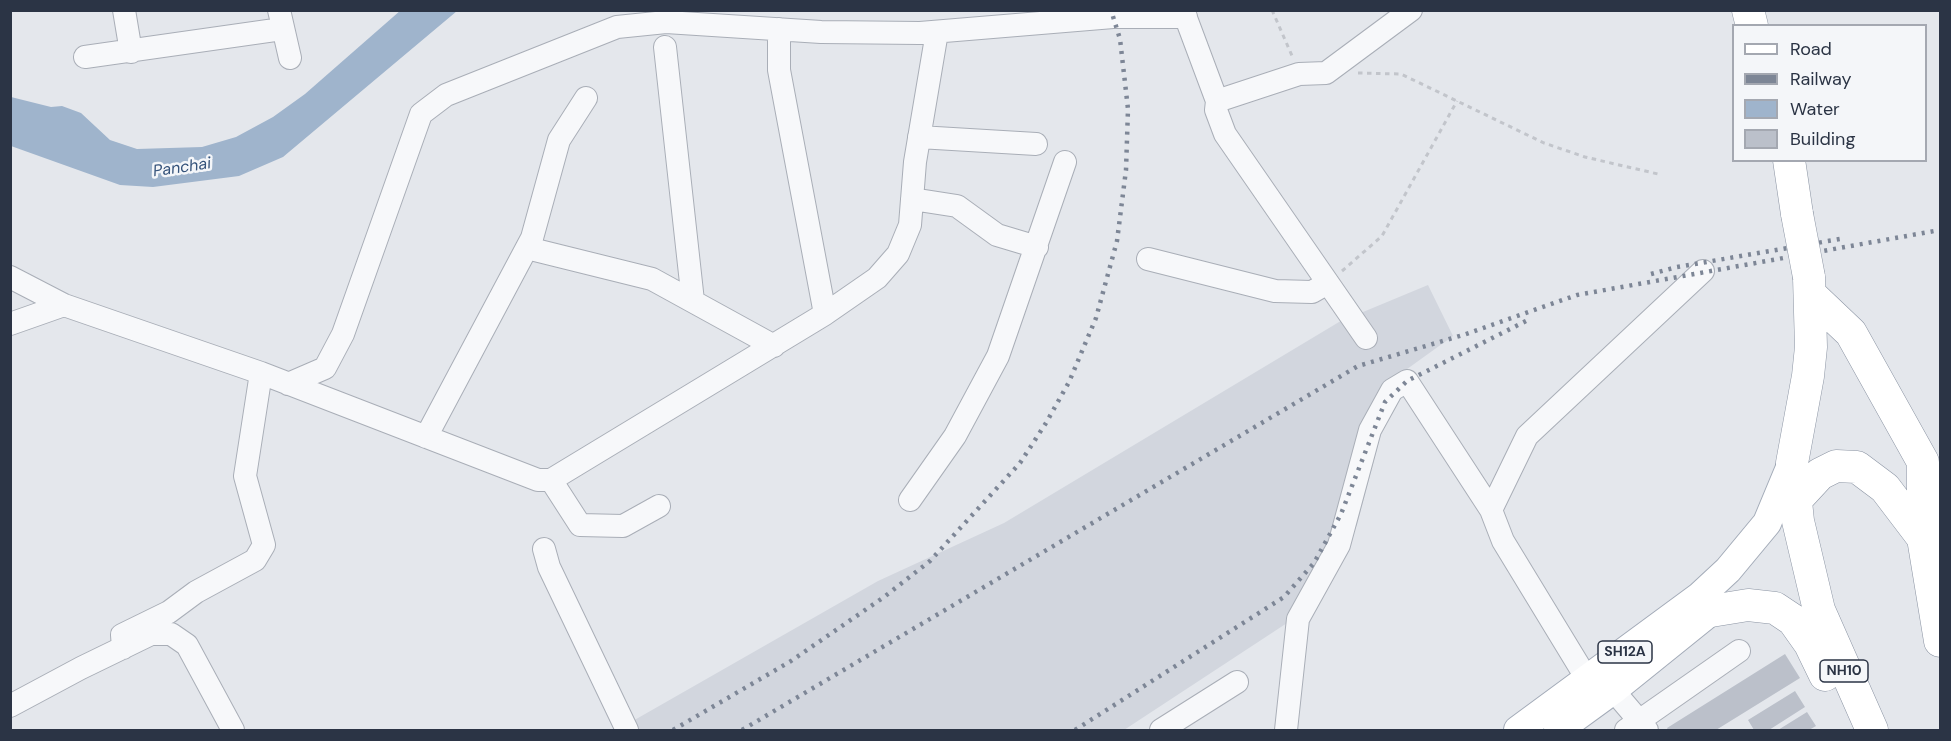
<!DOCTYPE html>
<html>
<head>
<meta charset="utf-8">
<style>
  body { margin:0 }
  #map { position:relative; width:1951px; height:741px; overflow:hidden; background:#e4e7ec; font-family:"DM Sans",sans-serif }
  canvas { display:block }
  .frame { position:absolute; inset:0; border:12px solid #2b3445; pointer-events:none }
  .legend { position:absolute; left:1732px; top:24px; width:195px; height:138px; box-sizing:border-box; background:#f4f6f9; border:2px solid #a4a8b1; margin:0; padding:8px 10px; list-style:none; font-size:18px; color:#2b3445 }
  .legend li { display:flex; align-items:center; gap:12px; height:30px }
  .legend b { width:30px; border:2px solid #a4a8b1 }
</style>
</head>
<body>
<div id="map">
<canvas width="1951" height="741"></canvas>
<div class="frame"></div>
<ul class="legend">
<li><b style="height:8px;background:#fff"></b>Road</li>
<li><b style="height:8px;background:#7d8696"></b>Railway</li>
<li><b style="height:16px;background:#9fb4cc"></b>Water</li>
<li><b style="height:16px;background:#bbc0ca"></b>Building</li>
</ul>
</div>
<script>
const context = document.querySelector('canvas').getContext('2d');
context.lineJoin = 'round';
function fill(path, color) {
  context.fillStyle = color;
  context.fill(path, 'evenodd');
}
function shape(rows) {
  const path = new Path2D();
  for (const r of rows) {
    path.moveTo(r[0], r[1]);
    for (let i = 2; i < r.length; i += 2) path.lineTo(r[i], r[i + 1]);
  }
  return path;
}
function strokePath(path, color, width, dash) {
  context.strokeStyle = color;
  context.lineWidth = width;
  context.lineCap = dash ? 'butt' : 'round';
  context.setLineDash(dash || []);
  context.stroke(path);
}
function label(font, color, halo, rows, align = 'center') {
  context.font = font + ' "DM Sans",sans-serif';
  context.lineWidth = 5;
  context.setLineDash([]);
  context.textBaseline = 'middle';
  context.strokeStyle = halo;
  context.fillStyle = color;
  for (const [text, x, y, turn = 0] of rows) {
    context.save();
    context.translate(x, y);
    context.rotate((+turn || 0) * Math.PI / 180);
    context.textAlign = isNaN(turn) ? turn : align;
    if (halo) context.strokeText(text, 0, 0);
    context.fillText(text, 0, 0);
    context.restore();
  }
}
const built = shape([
  [1428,285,1453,336,1396,377,1357,525,1316,604,1124,730,617,730,878,581,1004,523,1339,322]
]);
const water = shape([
  [401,10,457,11,283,157,239,176,153,187,120,185,11,146,11,97,51,107,62,106,81,113,110,140,137,149,202,147,236,137,273,117,305,94]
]);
const building = shape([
  [1785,654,1800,678,1716,730,1668,730,1667,728],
  [1795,691,1805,707,1769,730,1754,730,1748,720],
  [1807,712,1816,726,1809,730,1778,730]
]);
const path = shape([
  [1272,10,1293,58],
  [1358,73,1401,74,1544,143,1585,157,1658,174],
  [1342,271,1382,236,1457,101]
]);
const minor = shape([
  [124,10,131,52],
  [279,10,290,58],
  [1183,10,1217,101,1216,110,1225,134,1366,338],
  [779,29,779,70,825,314],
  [665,47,693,301],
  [85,57,282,29],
  [1217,101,1299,74,1326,73,1411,10],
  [919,137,1036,144],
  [912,199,957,206,997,235,1037,247],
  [527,248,652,279,774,346],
  [1148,259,1275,291,1312,292,1326,284],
  [10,277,64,305,261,373,538,480,551,480,825,314,877,278,898,254,910,225,915,162,937,32],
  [10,324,64,305],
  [288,384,325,368,343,334,421,114,446,95,617,27,666,22,821,32,920,33,1113,17,1186,17],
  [426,437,532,238,559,140,586,98],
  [551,480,580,525,623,526,659,506],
  [910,500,955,436,998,356,1065,162],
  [1491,510,1527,436,1703,271],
  [544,549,549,567,627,730],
  [123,648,122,635,169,612,196,592,255,560,264,545,245,476,261,373],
  [1613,690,1647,730],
  [10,706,81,668,151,634,171,634,187,645,233,730],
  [1161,730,1237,682],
  [1286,730,1298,619,1339,545,1370,430,1392,390,1407,381,1491,510,1503,541,1587,679],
  [1626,730,1739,651]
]);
const major = shape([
  [1518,730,1700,596,1728,570,1767,523,1792,463],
  [1558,730,1613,690,1711,611]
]);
const highway = shape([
  [1748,10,1752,26],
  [1789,160,1797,214],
  [1809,277,1811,347,1808,376,1792,463,1798,521,1819,610,1872,730],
  [1811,295,1851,333,1923,462,1923,538,1940,641],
  [1795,501,1820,474,1836,466,1857,467,1885,488,1923,538],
  [1711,611,1748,605,1775,608,1793,620,1810,644,1825,675]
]);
const rail = shape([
  [1651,274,1677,267,1840,239],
  [673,730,791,661,884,597,930,561,1020,463,1046,423,1069,382,1096,318,1117,241,1126,170,1128,109,1120,39,1111,10],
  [742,730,1358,366,1463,335,1577,295,1940,230],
  [1075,730,1284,597,1314,563,1341,514,1385,402,1407,381,1528,320]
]);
const highwayBridge = shape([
  [1797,214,1809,277]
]);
const shields = [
  [1625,652,54],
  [1844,671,48]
];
const shieldNames = [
  ["SH12A",1625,652],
  ["NH10",1844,671]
];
const waterNames = [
  ["Panchai",182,168,-8]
];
fill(built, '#d2d6de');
fill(water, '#9fb4cc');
fill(building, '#bbc0ca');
strokePath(minor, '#a9aeb7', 24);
strokePath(major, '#a3abb8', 30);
strokePath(highway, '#8b94a3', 33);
strokePath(path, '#c2c5cb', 3, [4.5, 4.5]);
strokePath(minor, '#f7f8fa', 22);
strokePath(major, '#fff', 28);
strokePath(highway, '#fff', 32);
strokePath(rail, '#7d8696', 4.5, [3, 6]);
strokePath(highwayBridge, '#8b94a3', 33, []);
strokePath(highwayBridge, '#fff', 32);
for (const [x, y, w] of shields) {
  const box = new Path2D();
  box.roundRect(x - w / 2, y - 11, w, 22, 4.5);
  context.fillStyle = '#f4f6f9';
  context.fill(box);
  strokePath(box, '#2b3445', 1.5);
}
label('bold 14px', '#2b3445', null, shieldNames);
label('italic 16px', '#34527a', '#f4f6f9', waterNames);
</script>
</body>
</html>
